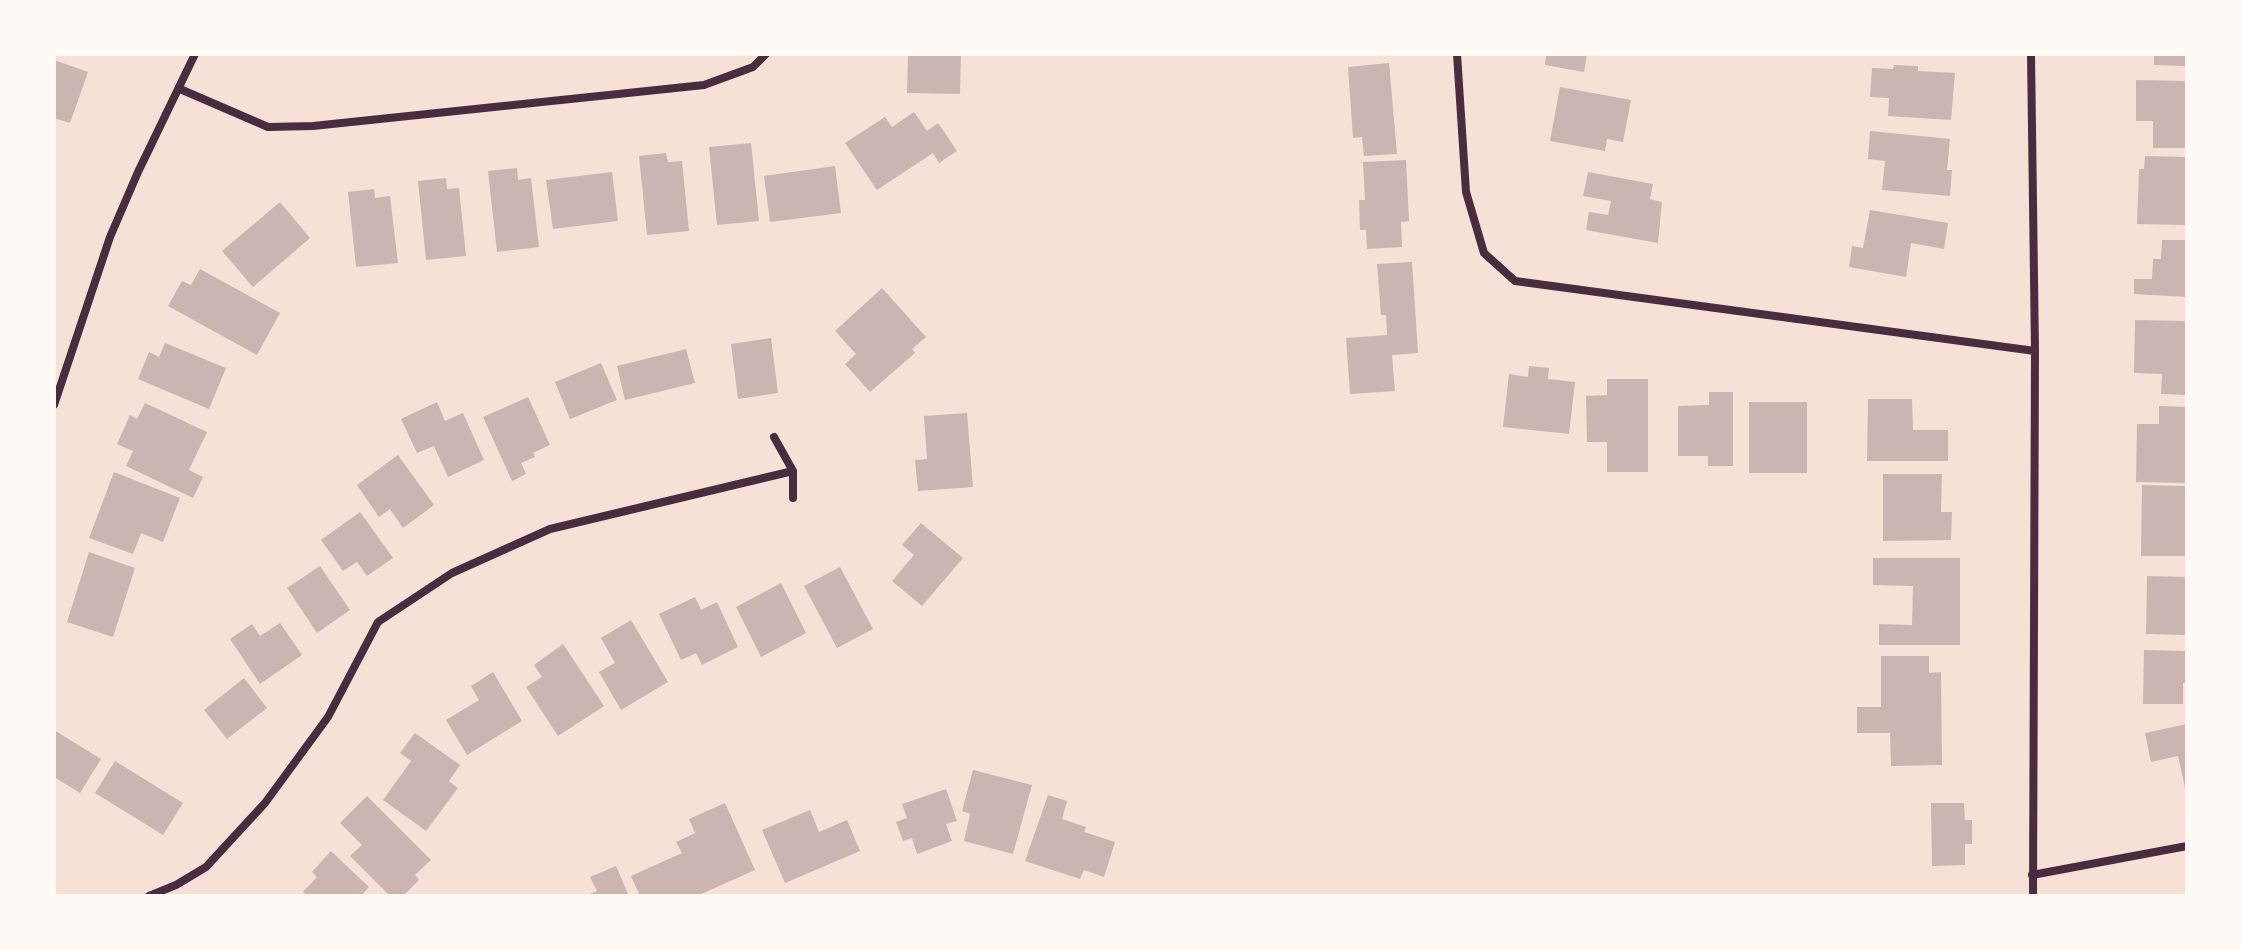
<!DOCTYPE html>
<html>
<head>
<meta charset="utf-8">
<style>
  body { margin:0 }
  #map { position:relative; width:2241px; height:950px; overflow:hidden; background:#f7e1d7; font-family:Helvetica,sans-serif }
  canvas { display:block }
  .frame { position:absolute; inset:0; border:56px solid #fffaf5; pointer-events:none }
</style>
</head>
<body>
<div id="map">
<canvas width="2241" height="950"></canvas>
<div class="frame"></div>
</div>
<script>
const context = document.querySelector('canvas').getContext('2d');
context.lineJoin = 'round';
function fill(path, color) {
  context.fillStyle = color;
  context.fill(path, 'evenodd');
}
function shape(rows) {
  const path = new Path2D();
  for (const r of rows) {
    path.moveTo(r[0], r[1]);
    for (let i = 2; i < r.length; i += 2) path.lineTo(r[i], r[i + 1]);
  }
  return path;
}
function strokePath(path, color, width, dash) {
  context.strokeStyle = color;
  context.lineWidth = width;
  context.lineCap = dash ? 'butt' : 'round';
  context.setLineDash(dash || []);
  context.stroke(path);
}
const building = shape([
  [908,54,961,54,960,94,907,93],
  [1546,54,1587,54,1584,72,1545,65],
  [2154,54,2187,54,2187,66,2154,65],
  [54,60,88,72,70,123,54,118],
  [1389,63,1397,154,1364,156,1362,137,1353,138,1348,67],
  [1894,65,1918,66,1918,71,1955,73,1951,120,1888,116,1889,98,1870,97,1872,68,1893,69],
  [2136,80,2187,81,2187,148,2153,148,2153,121,2136,121],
  [1560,87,1631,100,1623,142,1607,139,1605,151,1550,141],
  [914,112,927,131,938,123,957,151,939,163,933,153,877,190,845,143,885,117,892,127],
  [1870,131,1950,139,1947,170,1952,170,1950,196,1882,190,1885,161,1868,159],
  [751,143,759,221,717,225,709,147],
  [666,153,668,162,682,161,689,231,647,235,639,156],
  [2145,156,2187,157,2187,225,2137,224,2139,169,2144,169],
  [1406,160,1409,221,1401,222,1402,247,1367,249,1366,230,1360,230,1359,200,1365,200,1363,162],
  [835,166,841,213,770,222,764,176],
  [517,168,518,180,531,178,539,247,497,252,488,171],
  [612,172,618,221,553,229,546,180],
  [1588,172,1653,184,1650,199,1662,202,1658,243,1586,230,1589,212,1608,215,1611,201,1583,196],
  [446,178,447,189,459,188,466,256,426,260,418,181],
  [374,189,375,198,390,196,398,263,356,267,348,192],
  [280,202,310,238,253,287,222,251],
  [1870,210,1948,223,1944,249,1911,243,1906,277,1849,267,1852,246,1863,248],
  [2162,240,2187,240,2187,297,2134,294,2134,279,2152,279,2153,259,2161,259],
  [1412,262,1418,353,1392,355,1395,391,1350,394,1346,338,1387,335,1386,315,1381,315,1377,264],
  [200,269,280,313,257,355,168,306,182,281,191,285],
  [882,288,926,337,912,349,915,353,870,392,845,364,856,354,835,331],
  [2135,320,2187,321,2187,395,2161,394,2162,374,2134,373],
  [771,338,778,393,738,399,731,344],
  [165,343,226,368,209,409,138,379,149,352,159,357],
  [686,349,695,383,625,400,617,366],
  [601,363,617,400,570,419,555,382],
  [1529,366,1549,368,1548,379,1575,382,1569,434,1503,427,1509,374,1528,377],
  [1607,379,1648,379,1648,472,1607,472,1607,442,1587,442,1586,396,1607,395],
  [1709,392,1733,392,1733,466,1708,466,1708,456,1678,456,1678,406,1709,405],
  [528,397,550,445,533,453,535,457,521,463,526,474,512,481,483,417],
  [1868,399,1912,399,1913,430,1948,430,1948,461,1867,461],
  [437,402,445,421,463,413,484,460,448,477,434,446,417,453,401,419],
  [1749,402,1807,402,1807,473,1749,473],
  [145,403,207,432,189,470,203,477,193,498,126,466,133,451,117,444,130,415,137,419],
  [2159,406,2187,407,2187,483,2136,482,2137,424,2159,424],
  [967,413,973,487,918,491,915,460,927,459,924,416],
  [398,455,434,505,403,528,390,509,379,517,357,485],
  [114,472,180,498,163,542,141,533,133,554,89,538],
  [1883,474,1942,474,1941,512,1952,512,1951,540,1883,541],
  [2142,485,2187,486,2187,556,2141,556],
  [360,512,393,558,367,576,357,562,343,571,321,540],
  [921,523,963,558,922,606,892,581,914,555,902,545],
  [89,552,135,568,113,637,67,622],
  [1873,558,1960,558,1960,645,1879,645,1879,624,1912,625,1913,586,1873,585],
  [320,566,350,610,317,633,287,588],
  [840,567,873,629,837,648,804,586],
  [2147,576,2187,577,2187,635,2146,634],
  [781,583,806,633,761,657,736,607],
  [695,597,701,610,717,602,738,647,702,665,696,653,681,660,659,614],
  [631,620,668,682,621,710,599,672,615,663,601,638],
  [280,623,302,655,260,684,230,639,252,624,260,636],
  [563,644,604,706,558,736,526,687,542,677,534,665],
  [2144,650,2187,651,2187,683,2183,683,2183,704,2143,704],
  [1881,656,1929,656,1929,673,1941,672,1942,765,1891,766,1890,733,1857,733,1857,707,1881,707],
  [493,672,522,721,467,755,446,720,479,700,471,686],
  [244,678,267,708,227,739,204,710],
  [2187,724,2187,792,2186,792,2178,756,2151,762,2145,733],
  [54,730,101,759,80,793,54,777],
  [415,733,460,765,449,781,458,788,426,831,383,800,411,761,400,753],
  [115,761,183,803,163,835,95,793],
  [973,770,1032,785,1013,854,964,841,970,814,962,811],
  [946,789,957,821,946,824,952,841,917,854,912,838,903,841,896,822,907,818,902,804],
  [1048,795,1067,801,1062,819,1086,827,1084,832,1115,842,1104,877,1084,870,1080,879,1025,861],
  [367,796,431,860,415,875,419,880,403,896,390,896,350,856,362,845,340,823],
  [725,803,755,870,697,896,640,896,631,876,682,853,676,842,695,833,689,819],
  [1931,803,1964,803,1965,820,1972,820,1972,844,1965,844,1965,865,1932,866],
  [810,810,819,832,847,820,860,851,785,883,762,830],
  [331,851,369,887,361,896,308,896,303,892,317,877,312,872],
  [616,866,629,896,585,896,597,891,590,877]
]);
const minor = shape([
  [1457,54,1466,192,1484,253,1515,281,2035,351],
  [2031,54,2035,351,2033,896],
  [180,89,268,127,313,126,704,85,753,67,766,54],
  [54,405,110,237,138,172,195,54],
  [774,437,793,471,793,498],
  [2032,875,2187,846],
  [149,896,176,885,206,867,265,803,328,717,378,622,452,573,550,529,793,471]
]);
fill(building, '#ccb4b1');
strokePath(minor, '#4a2c40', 8);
</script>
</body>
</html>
